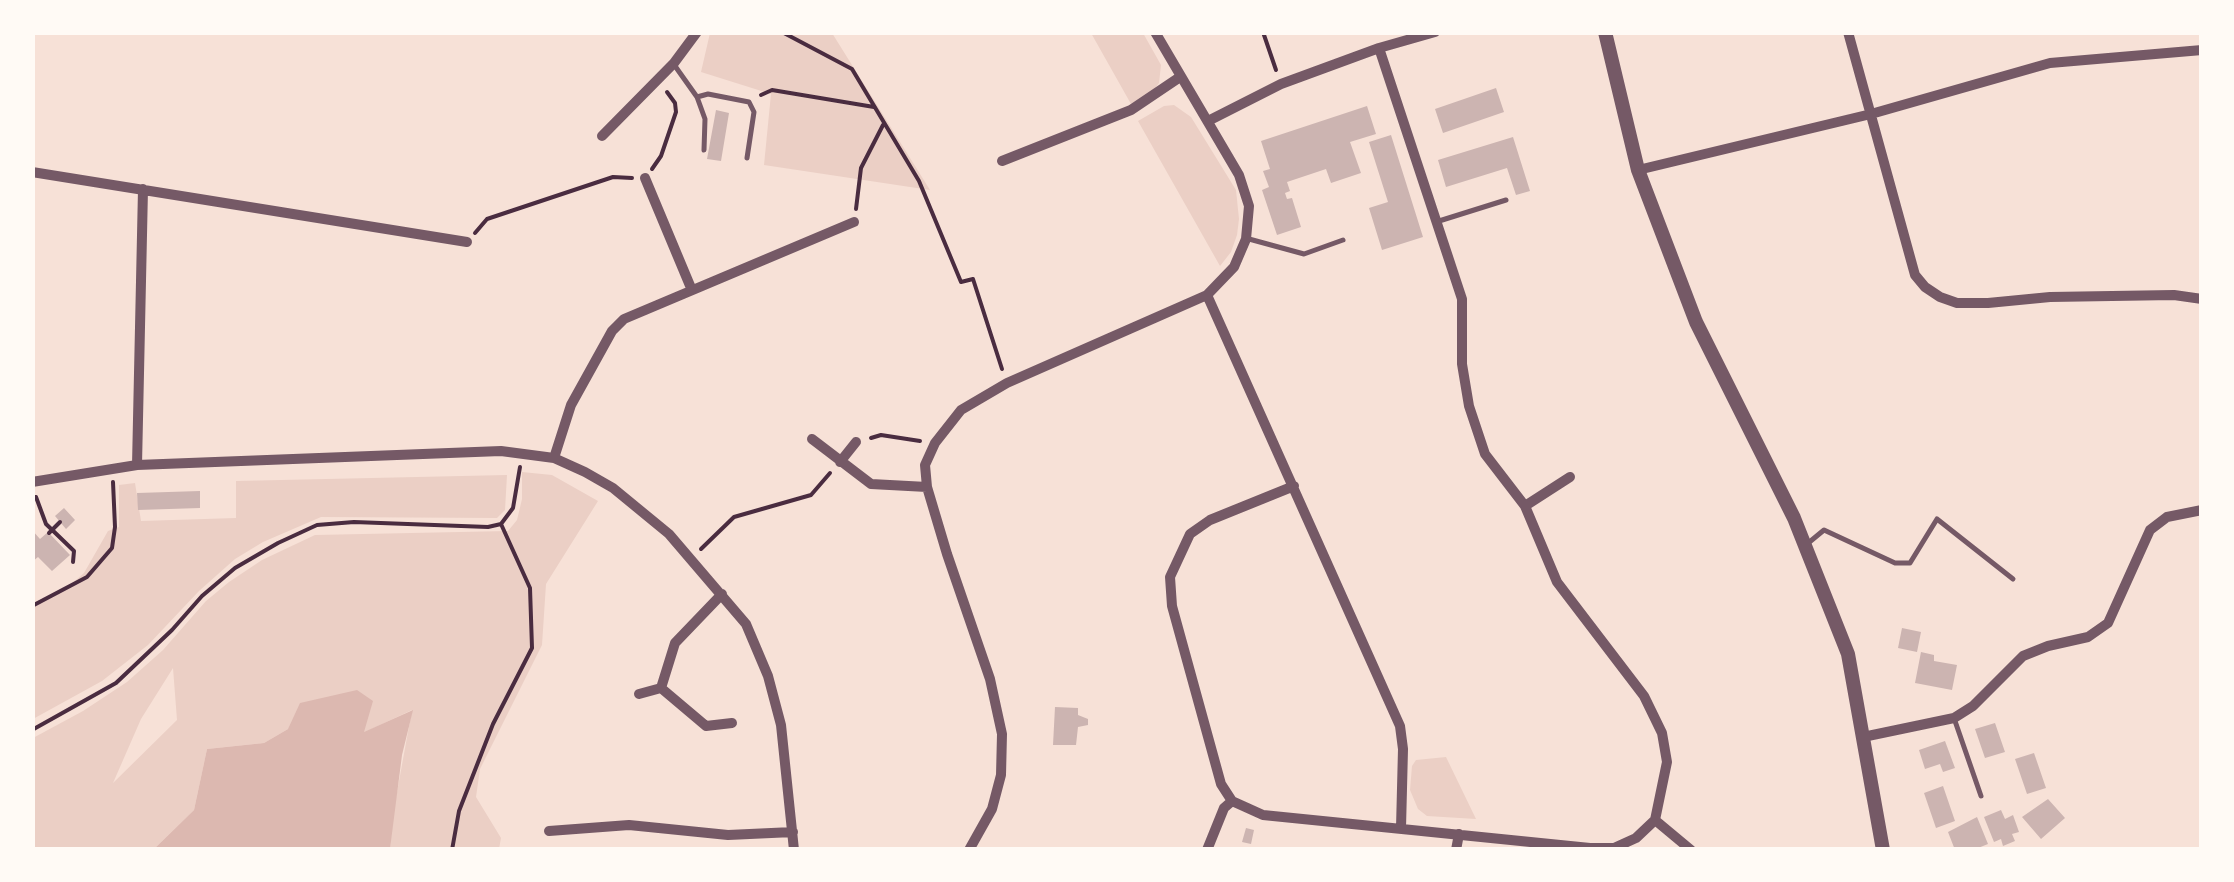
<!DOCTYPE html>
<html>
<head>
<meta charset="utf-8">
<style>
  body { margin:0 }
  #map { position:relative; width:2234px; height:882px; overflow:hidden; background:#f7e1d7; font-family:"Asap Condensed",sans-serif }
  canvas { display:block }
  .frame { position:absolute; inset:0; border:35px solid #fffaf5; pointer-events:none }
</style>
</head>
<body>
<div id="map">
<canvas width="2234" height="882"></canvas>
<div class="frame"></div>
</div>
<script>
const context = document.querySelector('canvas').getContext('2d');
context.lineJoin = 'round';
function fill(path, color) {
  context.fillStyle = color;
  context.fill(path, 'evenodd');
}
function shape(rows) {
  const path = new Path2D();
  for (const r of rows) {
    path.moveTo(r[0], r[1]);
    for (let i = 2; i < r.length; i += 2) path.lineTo(r[i], r[i + 1]);
  }
  return path;
}
function strokePath(path, color, width, dash) {
  context.strokeStyle = color;
  context.lineWidth = width;
  context.lineCap = dash ? 'butt' : 'round';
  context.setLineDash(dash || []);
  context.stroke(path);
}
const green = shape([
  [710,33,832,33,930,190,764,165,771,94,701,72],
  [1091,33,1143,33,1161,65,1159,83,1153,91,1131,104],
  [1174,105,1191,117,1236,190,1239,219,1237,235,1231,252,1220,266,1138,121,1164,106],
  [522,472,552,475,598,501,546,584,542,645,480,769,476,797,501,838,499,849,390,849,393,814,412,710,363,733,288,729,264,743,207,749,194,810,154,849,33,850,33,738,83,711,127,682,163,650,206,601,229,582,262,560,315,535,508,531,517,520,522,499],
  [173,668,177,720,113,783,141,719],
  [507,475,505,510,497,518,321,517,263,542,235,559,199,591,148,645,102,681,33,719,33,603,69,586,84,573,108,531,119,527,119,485,135,483,141,521,236,518,236,481],
  [1446,757,1476,819,1427,816,1418,809,1410,790,1412,766,1416,760]
]);
const water = shape([
  [357,690,373,701,364,732,413,710,402,755,390,849,154,849,194,810,207,749,264,743,288,729,300,703]
]);
const building = shape([
  [1496,88,1504,112,1443,133,1435,109],
  [1367,106,1376,134,1350,142,1361,173,1331,183,1326,169,1287,182,1290,191,1285,193,1287,199,1292,198,1301,227,1277,235,1262,190,1269,187,1263,171,1270,169,1261,141],
  [716,110,729,113,721,161,707,159],
  [1391,135,1423,237,1382,250,1369,208,1388,202,1369,142],
  [1513,137,1530,191,1516,195,1507,168,1446,187,1438,160],
  [200,491,200,508,138,510,137,493],
  [64,508,75,520,66,529,55,516],
  [32,530,40,539,48,532,70,555,52,571,38,557,32,562],
  [1902,628,1921,632,1917,652,1898,648],
  [1921,652,1934,655,1934,661,1957,665,1952,690,1915,683],
  [1055,707,1078,708,1078,715,1088,719,1088,725,1078,727,1076,745,1053,745],
  [1995,723,2005,752,1985,758,1975,729],
  [1945,741,1955,768,1943,772,1940,764,1925,769,1919,750],
  [2034,753,2046,788,2027,794,2015,759],
  [1943,786,1955,821,1936,828,1924,793],
  [2048,799,2065,818,2041,839,2022,817],
  [2001,810,2005,819,2013,815,2019,832,2012,834,2015,841,2003,846,2001,839,1994,842,1984,817],
  [1977,817,1988,844,1973,850,1955,850,1948,832],
  [1246,828,1254,830,1251,844,1242,842]
]);
const path = shape([
  [782,32,852,69,919,181,961,282,973,279,1002,369],
  [1263,32,1276,70],
  [761,95,772,90,874,107],
  [652,169,661,156,676,112,675,103,667,92],
  [856,209,861,168,883,125],
  [475,233,487,219,613,177,632,178],
  [871,438,881,435,920,441],
  [36,497,46,524,74,551,73,562],
  [49,533,60,522],
  [701,549,734,517,811,495,830,473],
  [32,606,87,577,112,548,115,527,113,482],
  [32,730,116,683,172,630,202,596,235,568,278,543,317,525,354,522,488,527,501,524,513,508,520,467],
  [452,850,459,811,493,724,532,648,530,588,501,524]
]);
const service = shape([
  [675,66,697,97,705,119,704,150],
  [697,97,708,94,749,102,754,112,747,158],
  [1439,221,1506,200],
  [1249,239,1304,254,1343,240],
  [1807,544,1824,530,1895,563,1910,563,1937,519,2013,579],
  [1955,721,1981,796]
]);
const minor = shape([
  [1848,32,1915,275,1925,287,1940,297,1957,303,1988,303,2050,297,2174,295,2202,299],
  [1208,121,1281,84,1379,48,1435,32],
  [602,136,674,63,697,32],
  [1002,161,1131,110,1180,77],
  [1638,170,1871,114,2050,63,2202,50],
  [32,172,467,242],
  [645,178,691,288],
  [1207,295,1400,726,1403,749,1401,828],
  [812,439,871,484,927,487],
  [554,458,571,405,612,331,624,319,854,222],
  [840,462,856,442],
  [137,465,143,189],
  [32,482,137,465,501,451,554,458,585,472,613,488,669,534,746,624,768,676,781,725,794,850],
  [1294,486,1210,520,1190,534,1170,577,1172,606,1221,784,1232,801,1263,815,1590,848,1614,848,1636,838,1655,820,1667,762,1662,733,1644,696,1557,582,1525,506,1485,454,1469,406,1462,364,1462,299,1379,48],
  [1525,506,1570,477],
  [722,594,675,643,661,688,706,726,732,723],
  [639,694,661,688],
  [1863,737,1954,718,1973,706,2023,656,2048,646,2088,637,2108,623,2150,530,2167,517,2202,510],
  [1655,820,1691,850],
  [549,831,629,825,728,835,793,832],
  [969,850,992,809,1001,775,1002,734,990,679,947,554,927,487,925,465,935,443,961,410,1007,383,1207,295,1234,267,1246,239,1249,206,1239,175,1155,32],
  [1207,850,1224,808,1232,801],
  [1456,850,1459,834]
]);
const tertiary = shape([
  [1605,32,1638,170,1696,322,1794,518,1848,654,1883,850]
]);
fill(green, '#ebcfc5');
fill(water, '#dcb8b0');
fill(building, '#ccb4b1');
strokePath(path, '#4a2c40', 4);
strokePath(service, '#755966', 5);
strokePath(minor, '#755966', 10);
strokePath(tertiary, '#755966', 14);
</script>
</body>
</html>
